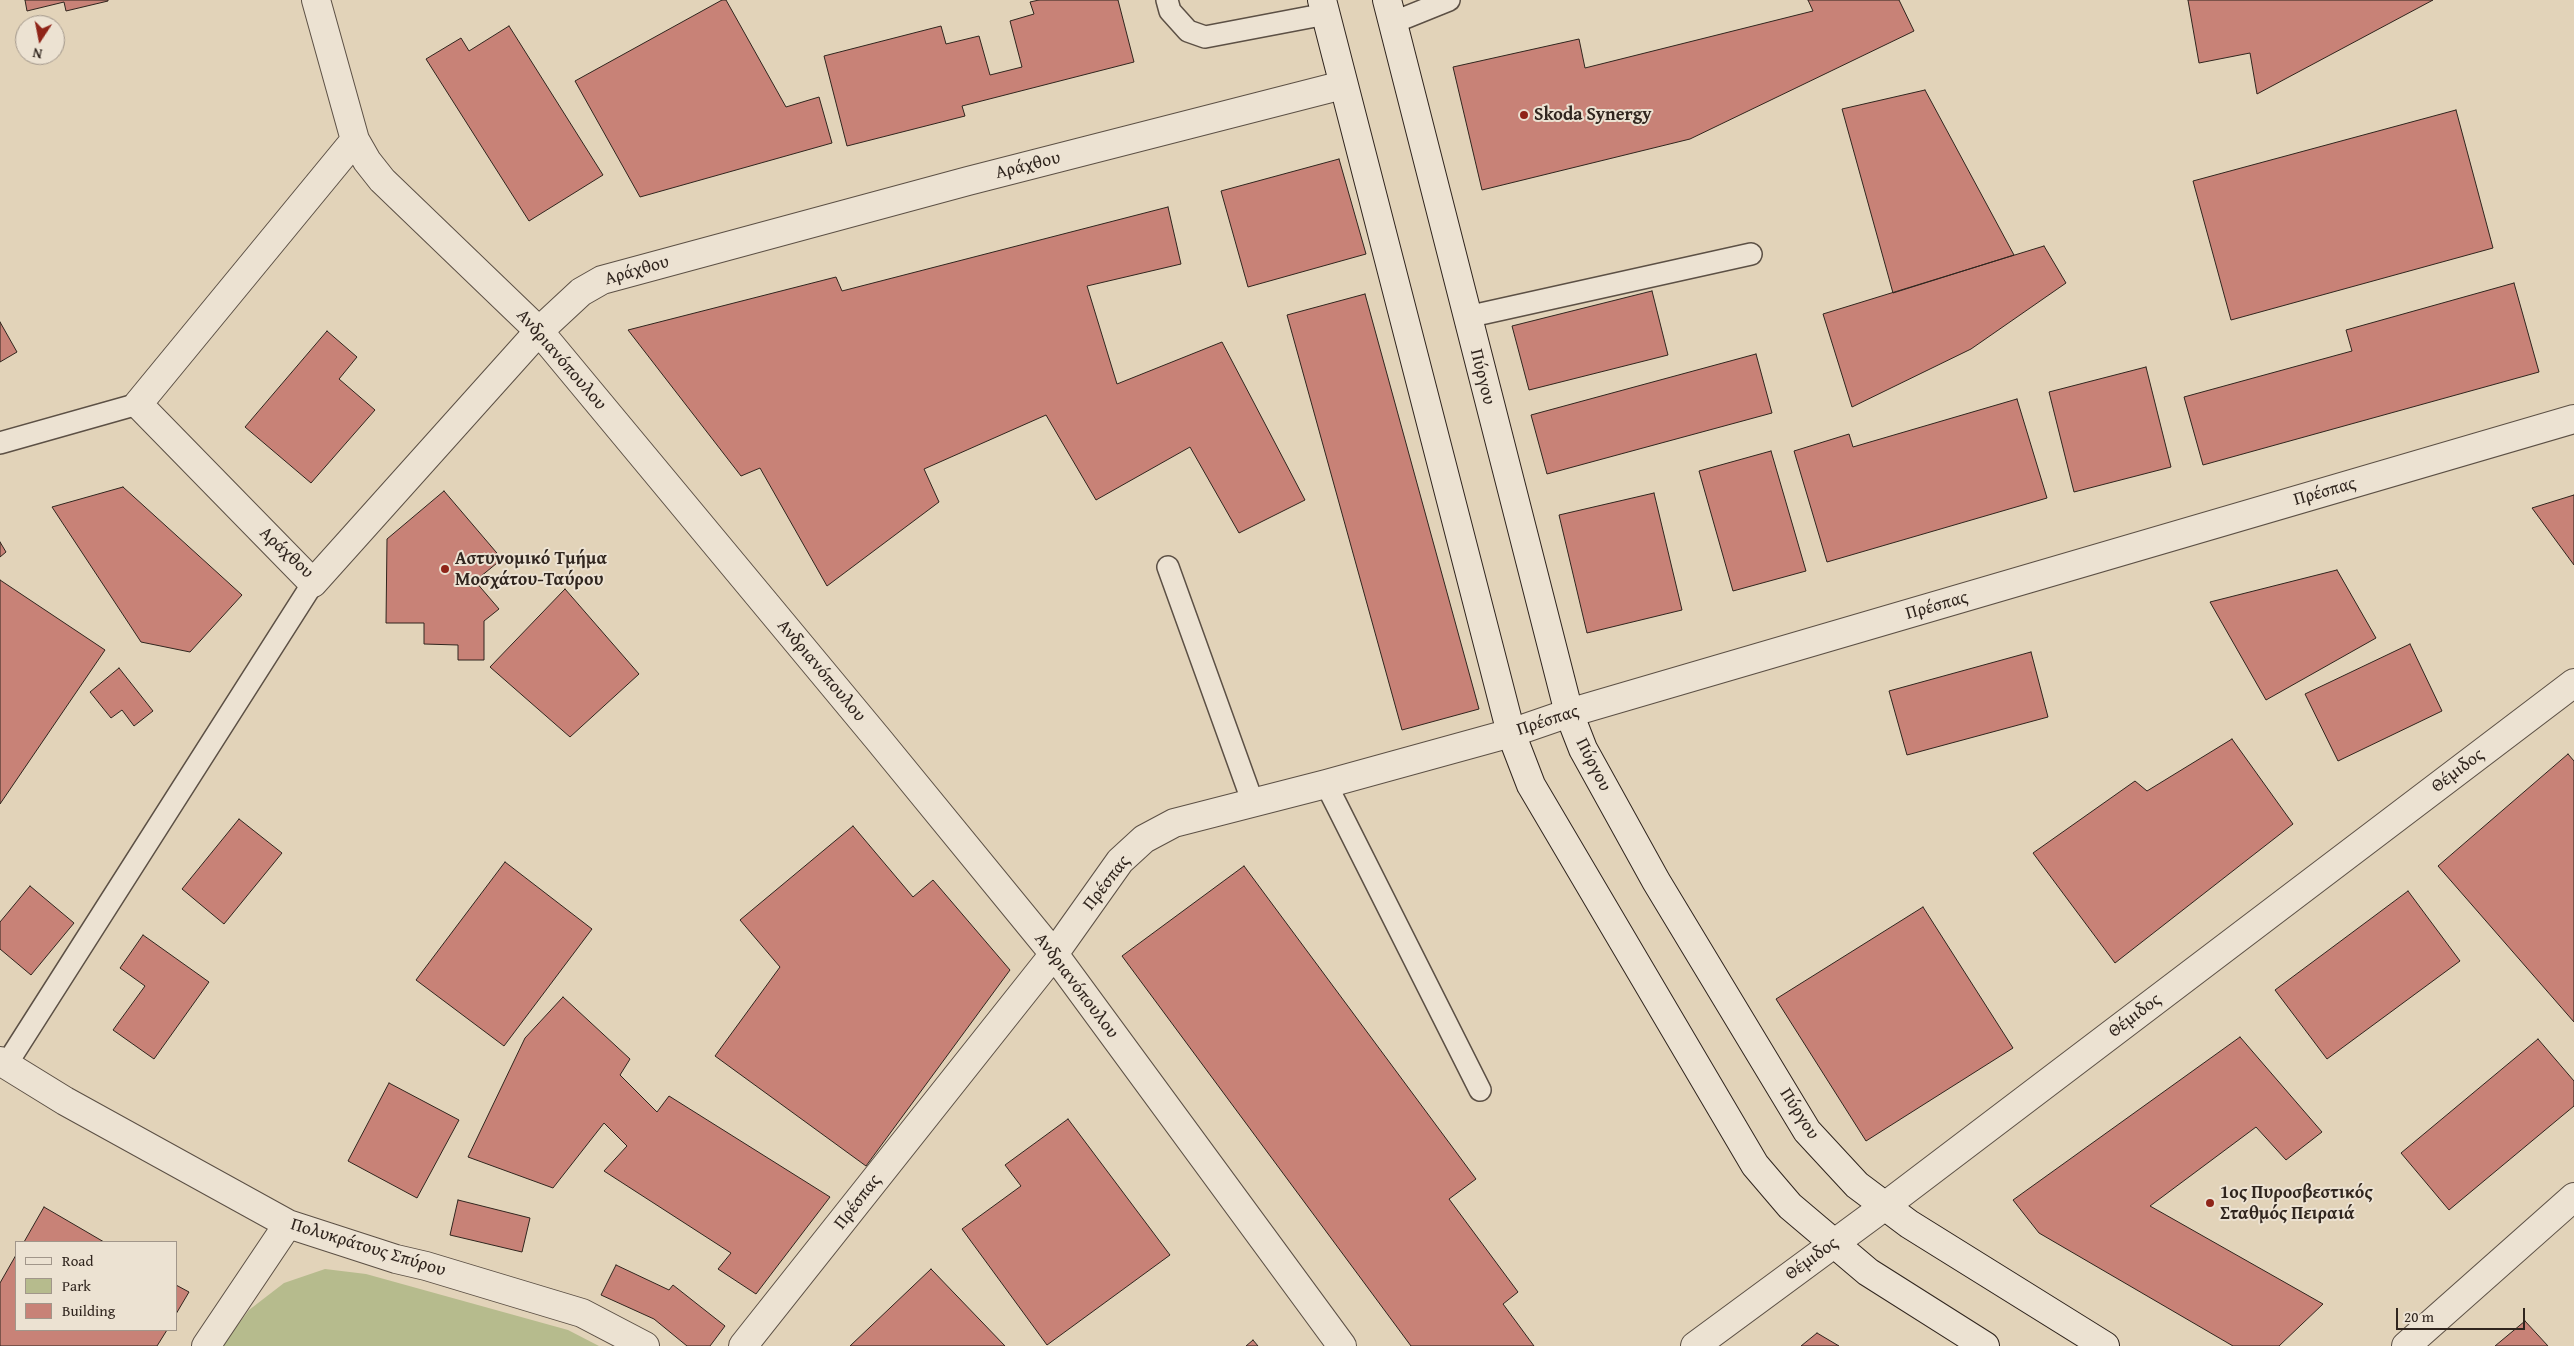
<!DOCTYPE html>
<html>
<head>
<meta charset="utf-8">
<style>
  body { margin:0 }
  #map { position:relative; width:2574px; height:1346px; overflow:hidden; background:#e2d3b9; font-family:"Gentium Book Plus",serif }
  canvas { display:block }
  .legend { position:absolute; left:15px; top:1241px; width:162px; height:90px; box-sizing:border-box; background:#ece2d2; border:1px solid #a1968a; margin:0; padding:6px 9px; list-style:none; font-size:15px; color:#30251e }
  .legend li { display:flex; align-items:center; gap:10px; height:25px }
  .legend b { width:25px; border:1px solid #a1968a }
  .north { position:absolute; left:15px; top:15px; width:50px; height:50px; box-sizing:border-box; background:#ece2d2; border:1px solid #a1968a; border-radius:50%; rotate:191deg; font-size:14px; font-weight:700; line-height:20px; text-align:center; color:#30251e }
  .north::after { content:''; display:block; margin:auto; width:18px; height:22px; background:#8f2418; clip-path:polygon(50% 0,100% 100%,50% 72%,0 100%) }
  .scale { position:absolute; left:2396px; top:1308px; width:129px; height:22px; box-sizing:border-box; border:2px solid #30251e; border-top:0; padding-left:6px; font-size:15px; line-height:18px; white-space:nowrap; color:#30251e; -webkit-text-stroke:4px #ece2d2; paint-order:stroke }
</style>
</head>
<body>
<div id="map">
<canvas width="2574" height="1346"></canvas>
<ul class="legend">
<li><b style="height:6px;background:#ece2d2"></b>Road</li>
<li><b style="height:14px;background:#b6bb8d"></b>Park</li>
<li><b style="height:14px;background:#c88277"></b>Building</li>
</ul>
<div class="north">N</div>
<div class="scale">20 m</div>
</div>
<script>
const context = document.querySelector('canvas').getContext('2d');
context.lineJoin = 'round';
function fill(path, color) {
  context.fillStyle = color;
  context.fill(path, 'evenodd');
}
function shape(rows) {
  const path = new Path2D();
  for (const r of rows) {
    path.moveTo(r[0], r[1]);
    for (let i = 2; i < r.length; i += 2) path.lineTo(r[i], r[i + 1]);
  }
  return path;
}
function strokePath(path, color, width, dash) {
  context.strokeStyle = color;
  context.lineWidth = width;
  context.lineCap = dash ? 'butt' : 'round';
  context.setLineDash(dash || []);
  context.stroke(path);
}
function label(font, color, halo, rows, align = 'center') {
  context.font = font + ' "Gentium Book Plus",serif';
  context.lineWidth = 4;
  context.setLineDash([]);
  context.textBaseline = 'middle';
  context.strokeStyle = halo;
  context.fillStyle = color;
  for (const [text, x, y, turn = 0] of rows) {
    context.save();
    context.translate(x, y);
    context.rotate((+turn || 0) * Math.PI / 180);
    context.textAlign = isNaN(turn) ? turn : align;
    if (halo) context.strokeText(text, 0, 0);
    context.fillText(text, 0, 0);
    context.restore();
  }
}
const green = shape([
  [325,1269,366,1274,568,1330,599,1346,222,1346,249,1310,284,1283]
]);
const building = shape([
  [25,0,108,0,108,1,66,11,64,2,27,11,25,0],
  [722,0,726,0,786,107,819,97,832,143,640,197,575,81,722,0],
  [1039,0,1118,0,1134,62,962,106,965,116,847,146,824,56,941,26,946,44,979,36,990,75,1022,67,1010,21,1034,14,1030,2,1039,0],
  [1808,0,1899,0,1914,31,1690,139,1482,190,1453,67,1579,39,1585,68,1813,11,1808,0],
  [2188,0,2433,0,2257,94,2250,53,2199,63,2188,0],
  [509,26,603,175,529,221,426,59,461,38,469,51,509,26],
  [1925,90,2014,255,1893,293,1842,109,1925,90],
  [2456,110,2493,248,2231,320,2193,181,2456,110],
  [1339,159,1366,254,1248,287,1221,191,1339,159],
  [1168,207,1181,264,1087,286,1117,384,1222,342,1305,500,1239,533,1190,447,1096,500,1046,415,924,469,939,502,827,586,760,468,741,476,628,330,836,277,842,291,1168,207],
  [2044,246,2066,283,1971,349,1852,407,1823,314,2044,246],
  [2514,283,2539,372,2203,465,2184,397,2352,351,2346,330,2514,283],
  [1652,291,1668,355,1529,390,1512,326,1652,291],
  [1365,294,1479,709,1402,730,1287,315,1365,294],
  [0,322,17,352,0,362,0,322],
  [327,331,357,357,339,379,375,410,311,483,245,427,327,331],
  [1756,354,1772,413,1547,474,1531,415,1756,354],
  [2146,367,2171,467,2074,492,2049,392,2146,367],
  [2017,399,2047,498,1827,562,1794,451,1849,434,1853,447,2017,399],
  [1771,451,1806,571,1733,591,1699,471,1771,451],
  [123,487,242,595,190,652,141,642,52,507,123,487],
  [444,491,502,559,475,581,499,609,484,621,484,660,458,660,458,645,424,644,424,623,386,623,387,539,444,491],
  [1654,493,1682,610,1587,633,1559,515,1654,493],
  [2574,495,2574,565,2532,508,2574,495],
  [0,542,6,552,0,557,0,542],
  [2337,570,2376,638,2266,700,2210,602,2337,570],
  [0,580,105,650,0,804,0,580],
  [565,589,639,674,570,737,490,667,565,589],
  [2410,644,2442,711,2338,761,2305,694,2410,644],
  [2031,652,2048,717,1907,755,1889,691,2031,652],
  [119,668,153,711,134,726,122,710,111,718,90,692,119,668],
  [2232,739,2293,824,2115,963,2033,853,2135,781,2147,791,2232,739],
  [2568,754,2574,761,2574,1022,2438,866,2568,754],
  [239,819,282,853,224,924,182,889,239,819],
  [853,826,913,897,933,880,1010,970,866,1166,715,1056,780,967,740,920,853,826],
  [505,862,592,929,504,1046,416,980,505,862],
  [1244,866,1476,1179,1449,1199,1518,1292,1503,1304,1534,1346,1411,1346,1122,956,1244,866],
  [30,886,74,923,31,975,0,949,0,922,30,886],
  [2408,891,2460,961,2327,1059,2275,990,2408,891],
  [1923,907,2013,1048,1866,1141,1776,999,1923,907],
  [143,935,209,982,154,1059,113,1030,145,986,120,968,143,935],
  [563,997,630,1059,620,1075,657,1112,669,1096,830,1197,756,1294,718,1269,731,1253,604,1171,627,1146,604,1123,553,1188,468,1157,525,1038,563,997],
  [2240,1037,2322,1132,2286,1160,2256,1127,2150,1206,2323,1304,2279,1346,2233,1346,2039,1233,2013,1200,2240,1037],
  [2538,1039,2574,1081,2574,1106,2449,1210,2401,1153,2538,1039],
  [389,1083,459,1120,417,1198,348,1161,389,1083],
  [1068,1119,1170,1255,1047,1345,962,1229,1021,1186,1005,1165,1068,1119],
  [458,1200,530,1218,522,1252,450,1235,458,1200],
  [44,1207,104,1242,24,1242,44,1207],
  [16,1255,16,1330,167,1330,157,1346,0,1346,0,1283,16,1255],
  [616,1265,669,1290,673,1285,725,1326,710,1346,687,1346,654,1319,601,1295,616,1265],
  [931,1269,1005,1346,850,1346,931,1269],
  [176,1285,189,1292,176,1314,176,1285],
  [2525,1321,2548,1346,2495,1346,2525,1321],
  [1817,1333,1839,1346,1801,1346,1817,1333],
  [1253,1340,1258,1346,1246,1346,1253,1340]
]);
const lane = shape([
  [1167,0,1170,11,1188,31,1205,37,1326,14],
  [1392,23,1449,0],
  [1467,317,1751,254],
  [0,443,138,404],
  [1168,567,1253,803],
  [1326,784,1480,1090],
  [6,1065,313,583]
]);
const street = shape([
  [316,0,355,140,367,161,382,180,539,331,878,739,1054,954,1342,1346],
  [355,140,138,404,313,583,539,331,581,292,602,280,968,181,1343,85],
  [0,1061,65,1101,288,1224,396,1259,426,1266,582,1313,645,1346],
  [206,1346,288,1224],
  [743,1346,1054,954,1120,861,1144,839,1174,823,1326,784,1511,733,1569,713,2574,419],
  [1695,1346,1885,1206,2574,683],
  [2406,1346,2574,1197]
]);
const secondary = shape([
  [1322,0,1511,733,1531,785,1755,1165,1790,1206,1868,1272,1985,1346],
  [1387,0,1569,713,1583,749,1656,881,1807,1131,1857,1185,1909,1224,2105,1346]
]);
const markers = [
  [1524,115,5,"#8f2418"],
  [445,569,5,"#8f2418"],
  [2210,1203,5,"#8f2418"]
];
const poiNames = [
  ["Skoda Synergy",1534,115],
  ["Αστυνομικό Τμήμα",455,559],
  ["Μοσχάτου-Ταύρου",455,580],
  ["1ος Πυροσβεστικός",2220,1193],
  ["Σταθμός Πειραιά",2220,1214]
];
const streetNames = [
  ["Αράχθου",1028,166,-14],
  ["Αράχθου",637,271,-16],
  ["Ανδριανόπουλου",561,360,49],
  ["Πύργου",1482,377,76],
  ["Πρέσπας",2325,492,-16],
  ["Αράχθου",286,553,43],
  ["Πρέσπας",1937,606,-16],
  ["Ανδριανόπουλου",821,671,50],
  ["Πρέσπας",1548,721,-18],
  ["Πύργου",1593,765,63],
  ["Θέμιδος",2458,771,-37],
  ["Πρέσπας",1107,883,-52],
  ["Ανδριανόπουλου",1076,986,53],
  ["Θέμιδος",2135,1016,-37],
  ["Πύργου",1799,1114,57],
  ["Πρέσπας",858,1202,-52],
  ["Πολυκράτους Σπύρου",368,1248,17],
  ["Θέμιδος",1812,1259,-36]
];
fill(green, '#b6bb8d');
fill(building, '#c88277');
strokePath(building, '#30251e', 1);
strokePath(lane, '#5c5045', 24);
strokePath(street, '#5c5045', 30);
strokePath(secondary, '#30251e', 30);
strokePath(lane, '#ece2d2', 21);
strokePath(street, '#ece2d2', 28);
strokePath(secondary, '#ece2d2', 28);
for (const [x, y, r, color] of markers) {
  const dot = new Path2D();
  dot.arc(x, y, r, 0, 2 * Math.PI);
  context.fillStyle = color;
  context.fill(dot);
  strokePath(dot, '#ece2d2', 2);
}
label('bold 18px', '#30251e', '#ece2d2', poiNames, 'left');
label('18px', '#30251e', '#ece2d2', streetNames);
</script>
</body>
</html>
